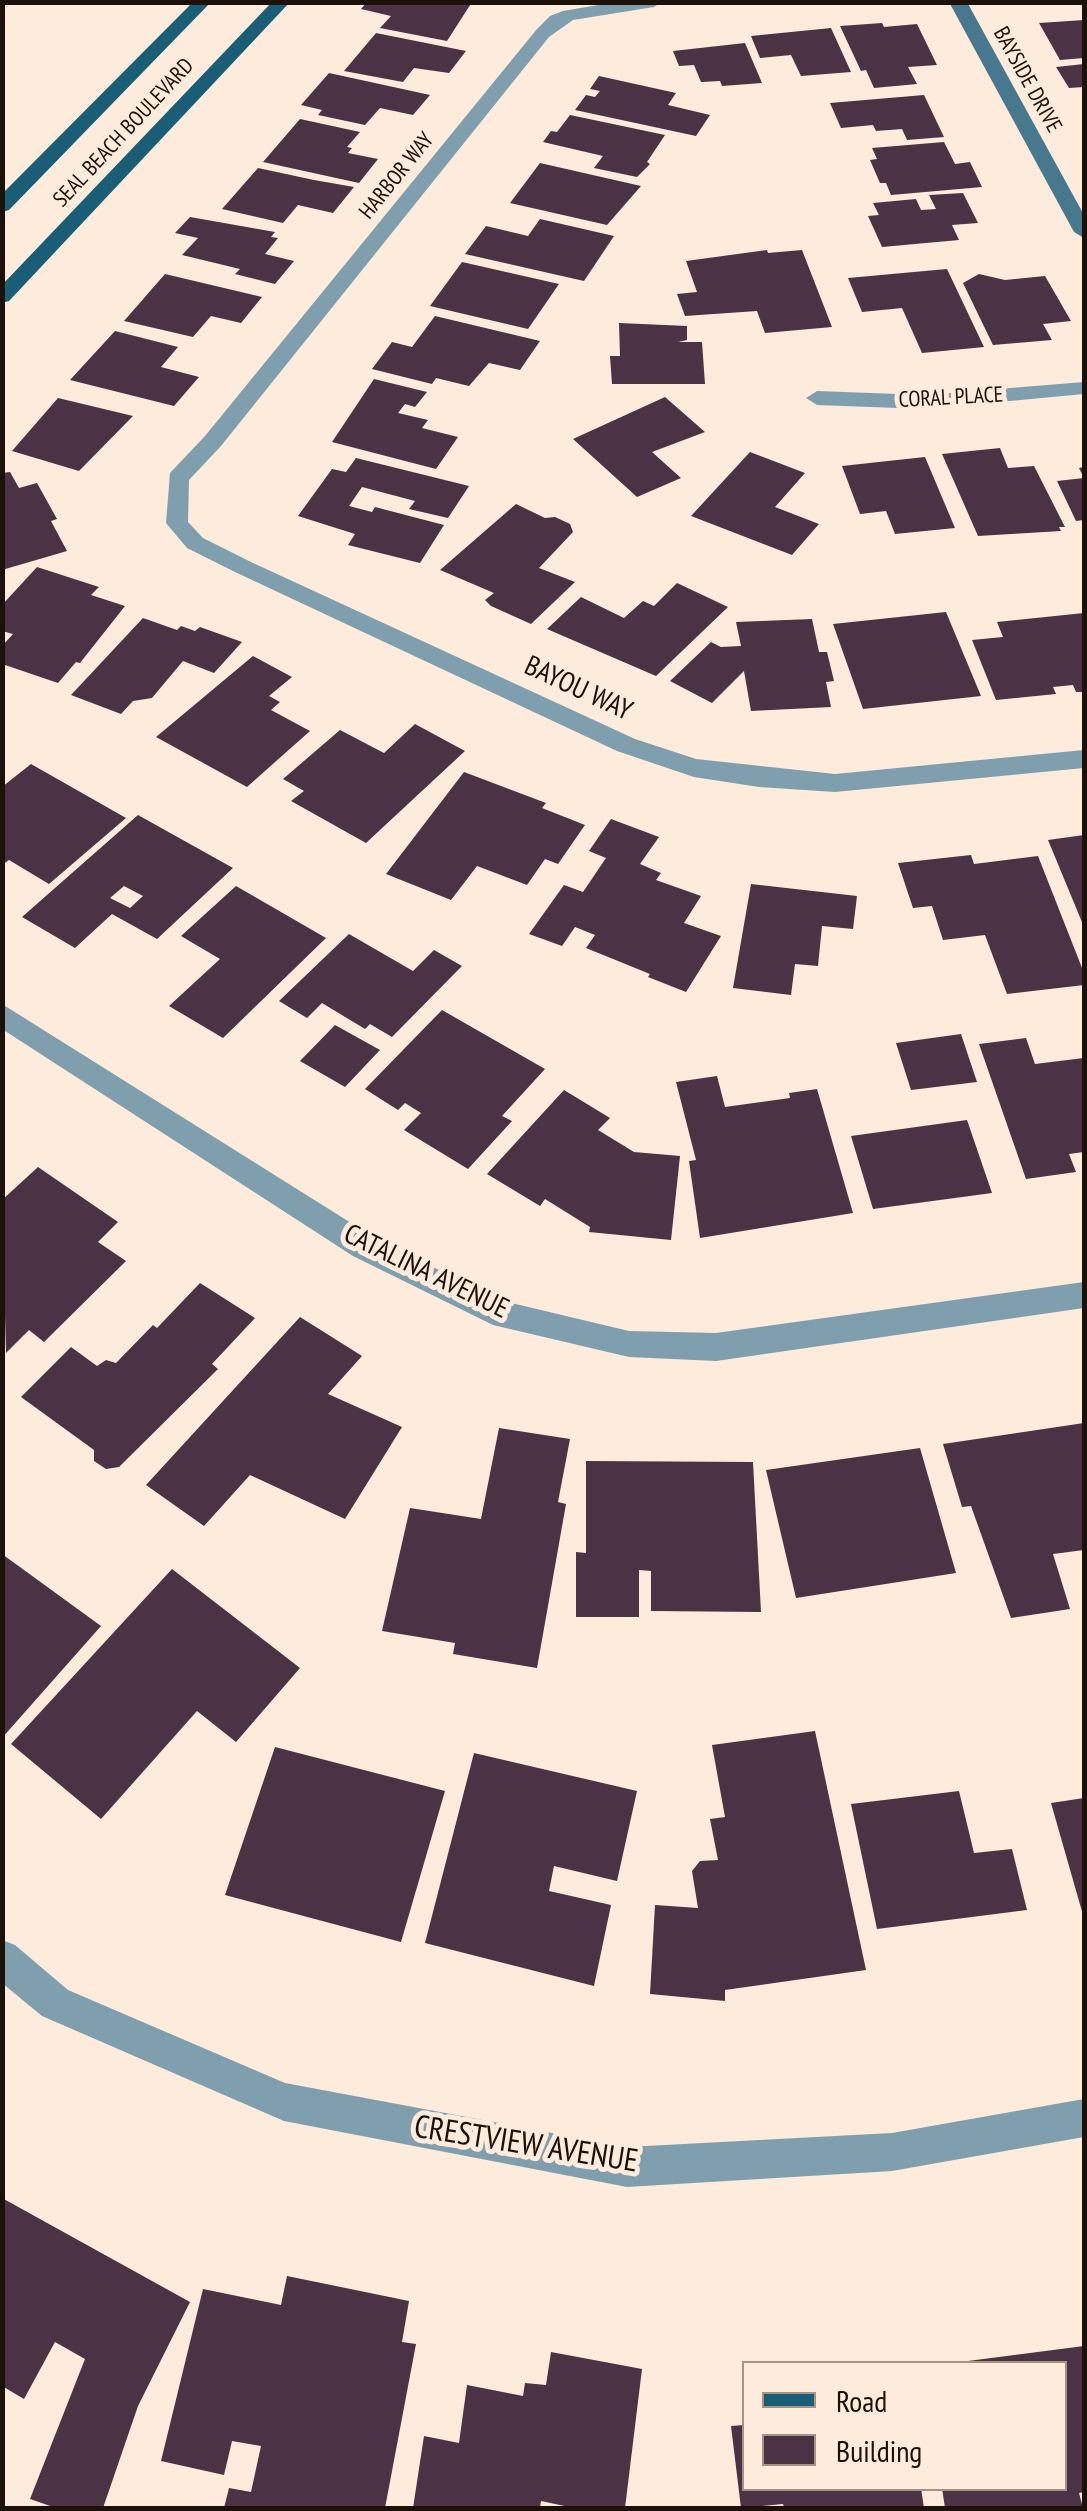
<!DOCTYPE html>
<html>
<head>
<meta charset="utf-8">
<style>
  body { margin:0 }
  #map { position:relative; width:1087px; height:2511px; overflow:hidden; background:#fdebdc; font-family:"PT Sans Narrow",sans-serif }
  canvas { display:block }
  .frame { position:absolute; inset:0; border:5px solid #1b1109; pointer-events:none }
  .legend { position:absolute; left:742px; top:2361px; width:325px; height:130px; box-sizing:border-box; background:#fdebdc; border:2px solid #a39488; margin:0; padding:12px 18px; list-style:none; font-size:30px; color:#1b1109 }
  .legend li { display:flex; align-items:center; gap:20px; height:50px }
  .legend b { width:50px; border:2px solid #a39488 }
</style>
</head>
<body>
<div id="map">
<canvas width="1087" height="2511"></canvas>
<div class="frame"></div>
<ul class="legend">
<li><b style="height:12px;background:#195d77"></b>Road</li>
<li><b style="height:28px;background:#4b3244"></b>Building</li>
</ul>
</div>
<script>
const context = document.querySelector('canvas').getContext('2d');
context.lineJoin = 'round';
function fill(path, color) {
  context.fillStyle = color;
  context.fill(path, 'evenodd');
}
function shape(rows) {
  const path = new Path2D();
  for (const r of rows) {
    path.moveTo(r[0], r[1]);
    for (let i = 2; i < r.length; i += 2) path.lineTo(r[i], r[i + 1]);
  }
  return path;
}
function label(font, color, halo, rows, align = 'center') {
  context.font = font + ' "PT Sans Narrow",sans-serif';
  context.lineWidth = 10;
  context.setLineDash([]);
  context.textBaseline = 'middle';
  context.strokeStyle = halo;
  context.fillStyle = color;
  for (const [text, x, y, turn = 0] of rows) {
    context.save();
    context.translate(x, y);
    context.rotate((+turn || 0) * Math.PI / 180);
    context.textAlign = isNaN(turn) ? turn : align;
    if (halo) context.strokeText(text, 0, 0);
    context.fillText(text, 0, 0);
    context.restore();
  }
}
const building = shape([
  [367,2,472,2,447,41,380,28,391,16,361,9],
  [1084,20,1084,58,1060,60,1039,23],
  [882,23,884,27,917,24,937,65,908,67,917,84,874,88,866,70,861,71,840,26],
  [831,28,851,72,801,76,791,55,760,58,751,36],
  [376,33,466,51,449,73,414,68,403,82,344,71],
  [745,43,762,83,722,86,720,81,701,82,694,65,679,66,673,51],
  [1084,64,1084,87,1069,88,1056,67],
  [329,73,430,95,413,115,380,108,365,125,318,115,322,110,301,105],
  [599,76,676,93,668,105,710,115,696,136,575,110,586,95,595,97,600,91,590,89],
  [924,95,944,137,907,140,902,129,876,131,873,125,841,128,830,103],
  [570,115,665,135,647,162,650,164,637,177,594,168,603,156,543,142,551,131,557,132],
  [300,119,360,132,347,147,352,148,348,153,378,159,359,183,263,162],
  [944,142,955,164,970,162,982,187,891,195,886,183,880,183,870,160,877,159,872,148],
  [540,163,641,186,607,225,510,203],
  [258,168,314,180,354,187,333,213,298,205,283,223,222,209],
  [963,193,978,223,952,225,959,240,882,247,868,216,879,215,873,203,916,199,921,210,936,209,929,195],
  [190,217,275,232,271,237,278,238,265,254,294,261,275,284,235,274,240,269,182,255,198,238,175,233],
  [540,219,614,236,584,281,465,254,486,226,528,236],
  [767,250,768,253,802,250,832,327,765,333,757,311,685,316,677,294,697,292,686,261],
  [462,262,559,284,528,329,430,306],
  [947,269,984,347,922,353,902,308,862,312,848,278],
  [165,274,262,297,241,323,211,316,193,337,124,321],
  [979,274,1005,280,1045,276,1071,321,1043,324,1052,340,993,345,963,283],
  [435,316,540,341,520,370,489,363,469,386,436,378,432,384,372,369,392,342,412,347],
  [619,323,687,326,687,340,678,342,702,342,705,384,612,384,610,356,620,356],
  [115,331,178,347,161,367,199,377,174,406,70,380],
  [374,379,427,392,415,407,405,404,398,413,428,420,422,428,458,437,436,469,332,442],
  [665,397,705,432,652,452,681,478,637,497,573,439],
  [58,398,133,416,79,471,12,451],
  [1000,448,1008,468,1034,466,1065,527,1059,527,1061,531,978,536,942,454],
  [750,452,805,473,775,507,819,524,792,555,691,516],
  [925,457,955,528,895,534,886,511,860,514,842,466],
  [356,458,469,486,448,518,409,509,415,501,362,487,349,506,372,512,375,507,444,525,420,563,348,545,355,534,298,516,332,469,346,472],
  [1084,467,1084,520,1076,521,1057,481,1084,478,1079,468],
  [10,472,19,488,37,483,57,519,51,521,67,551,2,570,2,473],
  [516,504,545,518,555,517,570,524,573,532,539,568,575,582,531,624,491,606,485,600,494,593,440,570],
  [37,567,99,587,91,595,125,606,80,663,76,662,58,683,2,664,2,646,13,634,2,631,2,605],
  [677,583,728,607,656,676,547,629,581,597,624,618,643,601,654,606],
  [946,612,981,696,863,709,833,624],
  [1084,613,1084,692,1076,692,1073,685,1053,687,1056,694,996,700,972,640,1003,637,997,622],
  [143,618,177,630,181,626,195,631,200,627,242,642,214,673,183,661,152,698,133,701,121,714,71,695],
  [812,619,819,652,827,652,834,681,826,682,831,707,751,711,744,671,712,703,670,681,711,642,721,647,741,646,736,622],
  [253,656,292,677,269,696,280,702,271,710,310,731,247,787,156,737],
  [415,724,465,751,366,843,291,801,304,791,283,779,340,730,384,753],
  [31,764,126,818,49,884,9,860,2,865,2,787],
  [464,772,546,803,542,808,585,825,558,864,545,859,527,885,477,866,451,900,386,874],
  [138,815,233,868,157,939,112,914,75,948,22,917],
  [124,886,143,896,130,908,110,898],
  [611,819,659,837,640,864,661,873,656,880,701,896,684,923,721,936,686,992,648,977,650,974,586,948,595,935,575,927,562,946,529,934,564,885,583,892,606,858,589,851],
  [1084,835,1084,927,1048,840],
  [971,855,974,864,1038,856,1084,973,1084,985,1007,994,985,935,943,940,932,906,913,908,898,863],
  [751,884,857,896,853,929,822,926,818,966,795,964,791,995,733,988],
  [236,886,326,938,223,1038,169,1006,220,959,181,936],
  [349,934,413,971,434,950,462,966,392,1037,370,1024,365,1029,322,1003,307,1018,279,1001],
  [442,1010,545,1069,502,1116,512,1121,468,1169,404,1130,421,1113,405,1103,398,1110,365,1089],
  [335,1025,380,1050,345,1087,300,1061],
  [961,1034,977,1082,911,1090,896,1043],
  [1026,1038,1035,1064,1084,1058,1084,1152,1069,1154,1076,1172,1026,1179,979,1044],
  [717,1076,725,1107,790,1098,789,1093,817,1089,853,1213,700,1238,689,1161,696,1160,676,1082],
  [564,1090,610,1118,598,1130,634,1152,680,1156,671,1240,589,1232,590,1227,545,1199,540,1206,487,1174],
  [967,1120,992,1193,873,1209,851,1136],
  [38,1167,118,1222,98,1242,126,1261,44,1342,29,1330,6,1353,2,1200],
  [200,1283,255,1318,212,1364,218,1369,119,1467,106,1469,94,1461,94,1450,21,1397,71,1347,97,1366,106,1360,116,1363,153,1325,157,1328],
  [300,1317,362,1356,328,1394,402,1427,345,1519,250,1475,204,1526,146,1485],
  [1084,1423,1084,1550,1053,1554,1070,1609,1011,1618,971,1506,962,1507,943,1444],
  [499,1428,570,1439,558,1502,566,1504,537,1668,453,1654,455,1643,382,1631,410,1508,481,1519],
  [920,1448,956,1573,796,1598,766,1470],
  [586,1461,753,1462,761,1612,651,1611,651,1571,639,1570,639,1617,576,1617,576,1552,586,1553],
  [2,1554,101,1626,2,1738],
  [172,1569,300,1668,236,1742,197,1711,101,1819,11,1744],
  [815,1731,866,1970,725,1990,725,2001,650,1994,655,1905,698,1908,692,1871,700,1861,718,1860,710,1819,725,1817,712,1745],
  [275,1747,445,1791,401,1942,225,1895],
  [474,1753,637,1791,617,1881,554,1866,549,1891,611,1905,594,1986,425,1943],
  [959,1791,974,1853,1012,1849,1027,1910,877,1929,851,1804],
  [1084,1798,1084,1915,1083,1915,1051,1803],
  [2,2198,190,2302,138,2406,103,2508,56,2508,30,2499,85,2359,55,2342,24,2399,2,2386],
  [287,2276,409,2301,402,2342,416,2344,385,2508,224,2508,229,2488,251,2492,261,2446,232,2441,224,2475,161,2461,203,2289,281,2305],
  [1084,2346,1084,2492,1079,2493,1083,2508,945,2508,942,2488,1064,2488,1064,2364,968,2361],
  [551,2352,642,2369,625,2508,574,2508,541,2501,540,2508,413,2508,424,2436,459,2443,467,2385,523,2396,525,2383,546,2385],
  [744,2425,744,2488,921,2488,924,2508,784,2508,783,2504,741,2508,731,2426]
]);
const street = shape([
  [616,2,662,2,654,7,573,20,549,37,221,446,189,480,188,522,203,538,251,562,635,739,696,759,835,774,1084,750,1084,768,835,792,759,787,694,777,617,751,235,572,187,548,166,523,170,473,205,436,537,29,550,16,563,11,616,2],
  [1084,382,1084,394,925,409,817,405,806,398,817,391,925,395,1084,382],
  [2,1004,375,1238,499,1300,629,1331,716,1333,1084,1282,1084,1308,716,1361,629,1357,493,1325,353,1256,2,1029,2,1004],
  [2,1940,15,1945,68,1990,285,2083,627,2147,892,2133,1084,2099,1084,2137,892,2171,627,2187,284,2121,42,2016,2,1983,2,1940]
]);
const secondary = shape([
  [949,2,967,2,1084,215,1084,238,1074,232,949,2]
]);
const primary = shape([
  [193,2,211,2,9,210,2,212,2,194,193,2],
  [272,2,290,2,9,301,2,303,2,285,272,2]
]);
const farStreetnames = [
  ["BAYSIDE DRIVE",1027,80,61],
  ["SEAL BEACH BOULEVARD",124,133,-47],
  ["HARBOR WAY",397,176,-51],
  ["CORAL PLACE",951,398,-3]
];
const streetNames = [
  ["BAYOU WAY",578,689,25],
  ["CATALINA AVENUE",426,1272,26]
];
const nearStreetnames = [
  ["CRESTVIEW AVENUE",526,2145,9]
];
fill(building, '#4b3244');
fill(street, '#809fae');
fill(secondary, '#48788e');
fill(primary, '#195d77');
label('22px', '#1b1109', '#fdebdc', farStreetnames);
label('28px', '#1b1109', '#fdebdc', streetNames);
label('32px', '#1b1109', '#fdebdc', nearStreetnames);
</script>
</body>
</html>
